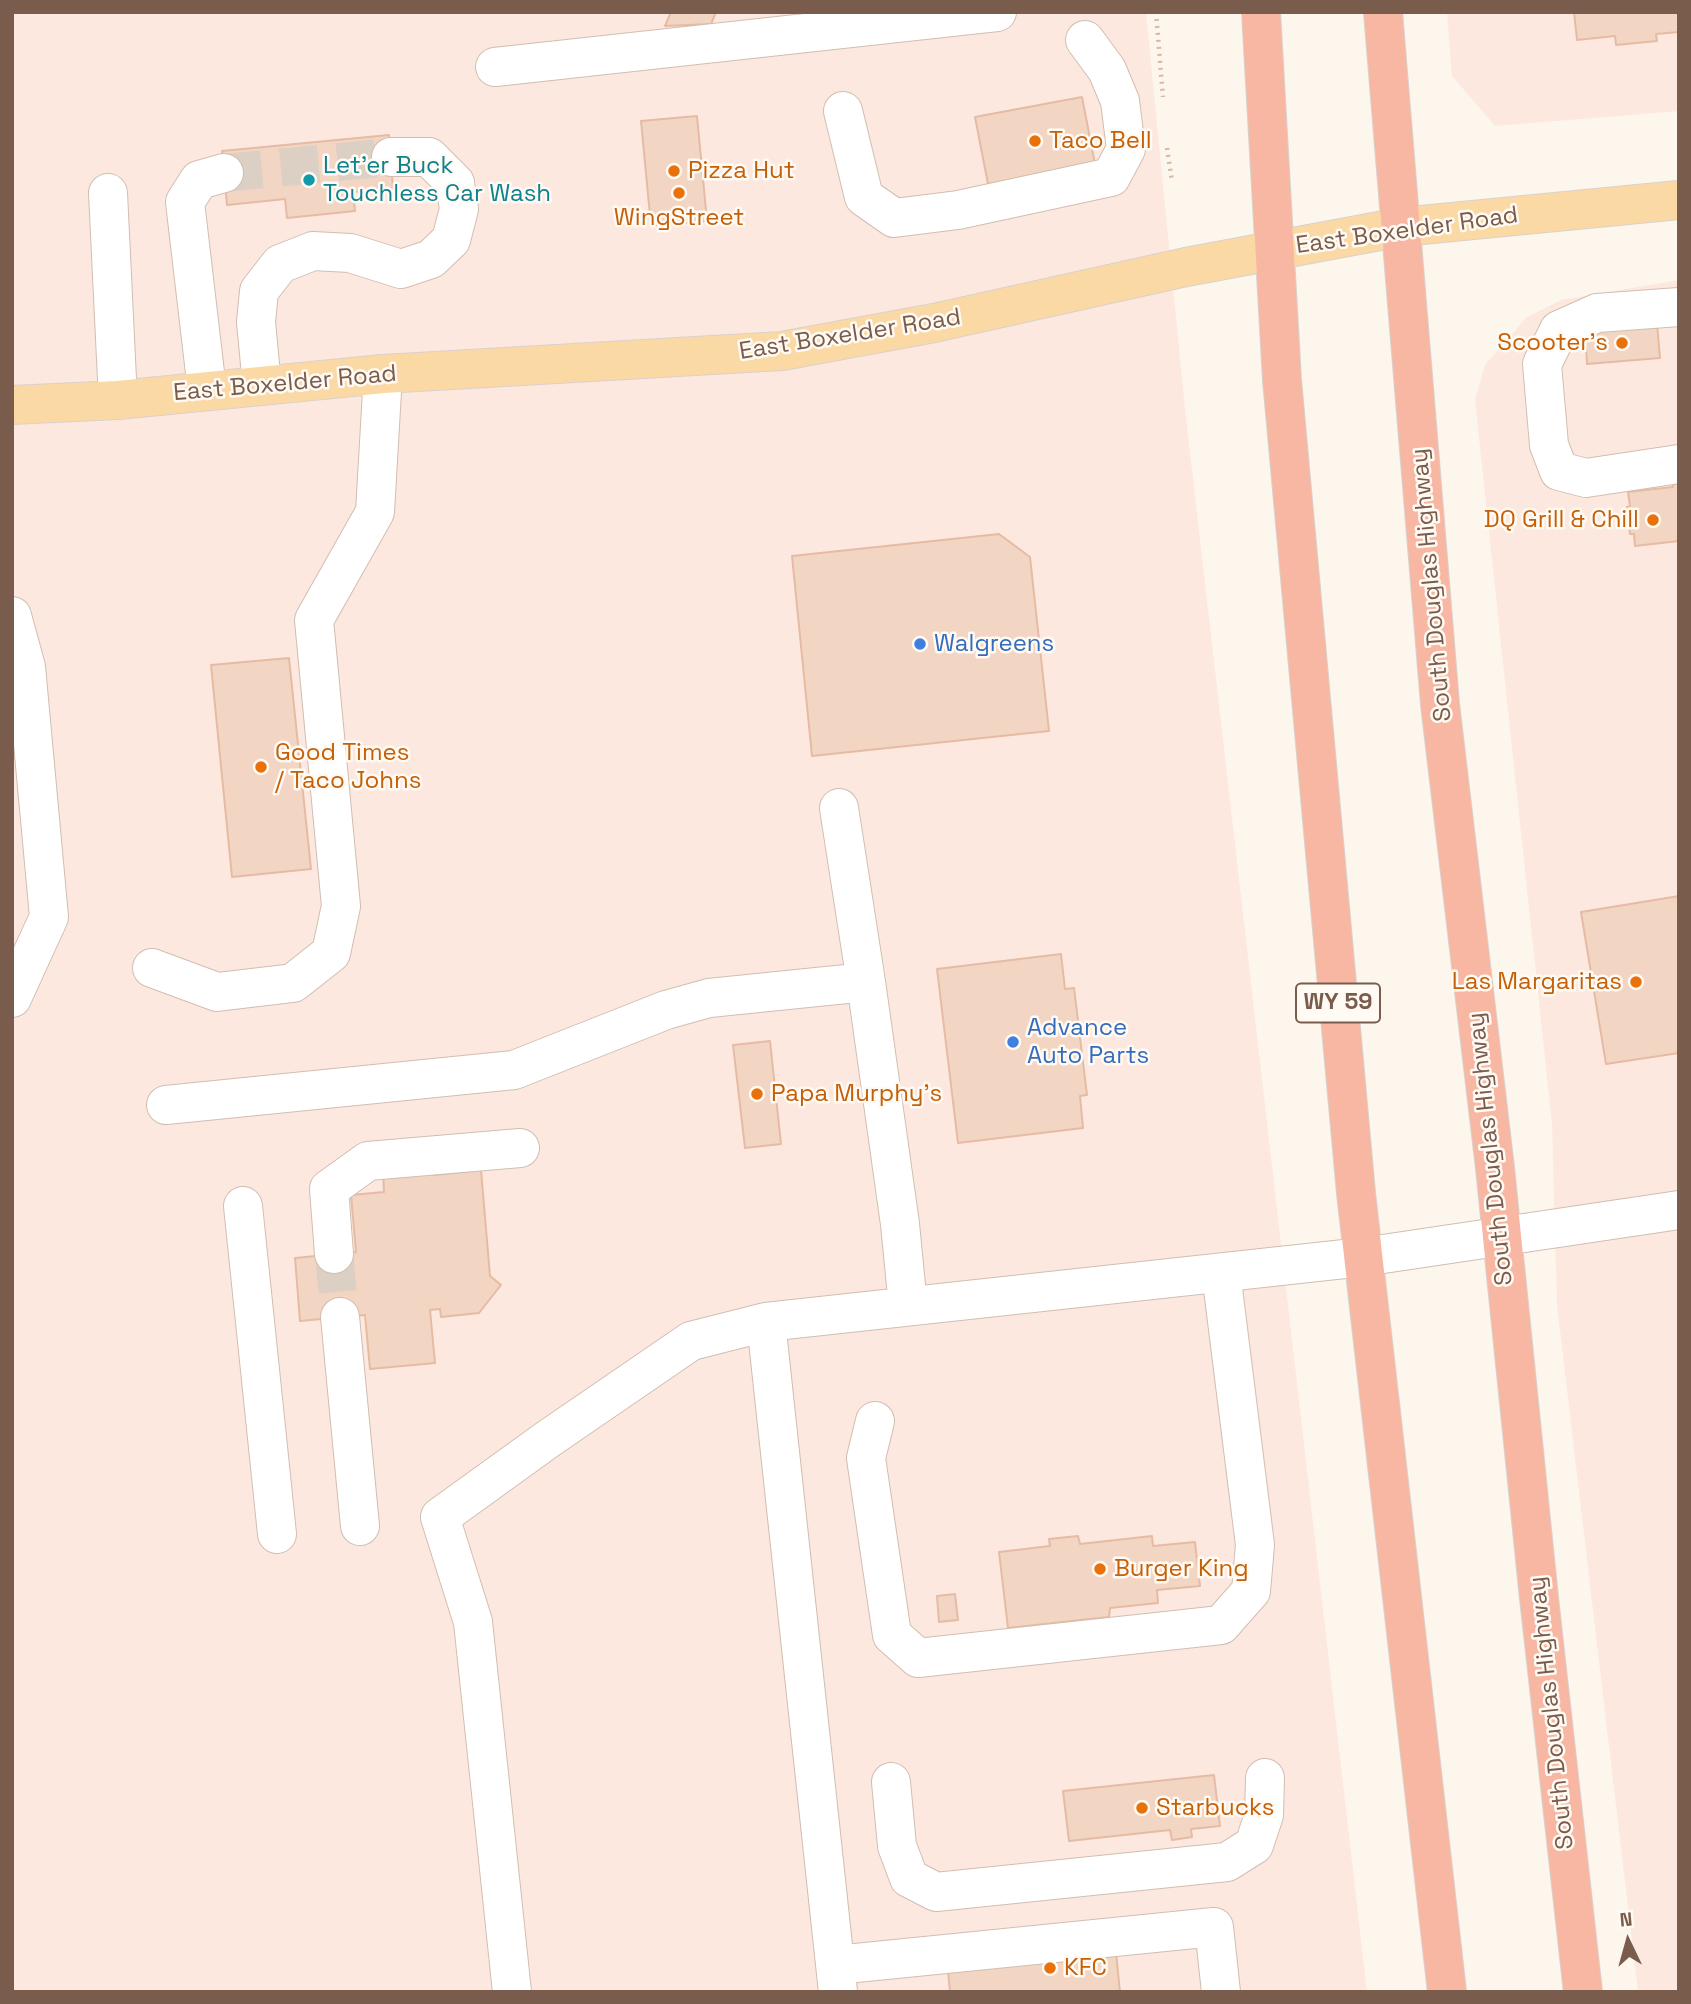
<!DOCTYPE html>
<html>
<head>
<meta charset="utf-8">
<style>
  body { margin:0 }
  #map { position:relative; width:1691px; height:2004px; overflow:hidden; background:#fdf6ec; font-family:"Space Grotesk",sans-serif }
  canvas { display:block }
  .frame { position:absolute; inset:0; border:14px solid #7a5c4d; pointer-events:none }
  .north { position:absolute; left:1593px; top:1906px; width:70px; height:70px; -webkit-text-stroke:5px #fffaf3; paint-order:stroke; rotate:355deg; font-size:19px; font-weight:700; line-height:28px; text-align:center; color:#7a5c4d }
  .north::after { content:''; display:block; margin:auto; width:24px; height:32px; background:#7a5c4d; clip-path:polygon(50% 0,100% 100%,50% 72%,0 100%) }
</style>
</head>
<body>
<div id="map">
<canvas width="1691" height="2004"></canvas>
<div class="frame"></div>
<div class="north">N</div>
</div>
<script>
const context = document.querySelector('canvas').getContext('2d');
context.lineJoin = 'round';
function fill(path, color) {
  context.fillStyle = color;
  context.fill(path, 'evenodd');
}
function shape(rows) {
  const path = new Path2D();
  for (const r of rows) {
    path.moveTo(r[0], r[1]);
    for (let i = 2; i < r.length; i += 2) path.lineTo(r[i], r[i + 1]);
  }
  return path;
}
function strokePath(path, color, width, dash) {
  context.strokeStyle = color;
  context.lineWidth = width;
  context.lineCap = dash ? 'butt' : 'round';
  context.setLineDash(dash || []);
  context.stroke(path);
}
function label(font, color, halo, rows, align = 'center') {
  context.font = font + ' "Space Grotesk",sans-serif';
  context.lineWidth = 5;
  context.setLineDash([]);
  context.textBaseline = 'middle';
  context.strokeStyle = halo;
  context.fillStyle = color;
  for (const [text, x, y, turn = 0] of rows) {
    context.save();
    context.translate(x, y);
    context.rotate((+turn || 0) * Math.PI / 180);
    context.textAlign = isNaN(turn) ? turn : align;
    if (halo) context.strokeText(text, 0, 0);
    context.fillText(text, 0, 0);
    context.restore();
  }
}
const commercial = shape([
  [12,12,1146,12,1185,409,1367,1992,12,1992],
  [1447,12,1679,12,1679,111,1495,126,1452,76],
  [1679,280,1679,1992,1638,1992,1557,1305,1552,1124,1475,400,1485,365,1527,317,1561,300]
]);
const building = shape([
  [671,12,716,12,711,24,665,26,671,12],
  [1574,12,1679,12,1679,32,1656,34,1657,41,1616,45,1615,36,1577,40,1574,12],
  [1082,97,1095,164,988,184,975,117,1082,97],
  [697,116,707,221,651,226,641,121,697,116],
  [389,135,393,188,353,192,355,211,287,218,285,199,227,205,222,151,389,135],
  [1657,323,1660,358,1587,364,1585,329,1657,323],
  [1679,471,1679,541,1635,546,1634,534,1630,534,1627,507,1630,506,1628,492,1673,487,1671,472,1679,471],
  [999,534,1030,557,1049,731,812,756,792,556,999,534],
  [289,658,311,869,232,877,211,665,289,658],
  [1679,896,1679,1053,1606,1064,1581,912,1679,896],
  [1061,954,1065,989,1074,988,1087,1095,1080,1096,1083,1128,958,1143,937,969,1061,954],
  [770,1041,781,1144,745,1148,733,1045,770,1041],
  [433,1168,434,1175,481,1170,490,1276,501,1285,479,1313,441,1317,440,1309,430,1310,435,1363,370,1369,365,1315,300,1321,295,1258,356,1252,351,1195,384,1192,383,1173,433,1168],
  [1078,1536,1080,1544,1152,1536,1153,1546,1195,1542,1200,1586,1157,1590,1158,1603,1110,1608,1109,1617,1008,1628,999,1552,1050,1546,1049,1539,1078,1536],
  [955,1594,958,1620,939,1622,937,1596,955,1594],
  [1214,1775,1220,1826,1191,1829,1192,1837,1172,1840,1170,1830,1069,1841,1063,1791,1214,1775],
  [1116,1953,1120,1992,950,1992,948,1971,1116,1953]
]);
const minorTunnel = shape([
  [224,173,391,157],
  [334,1254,340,1317]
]);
const path = shape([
  [1156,12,1163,97],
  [1167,148,1172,181]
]);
const minor = shape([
  [495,67,997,12],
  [843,111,864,197,894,218,958,210,1111,177,1126,149,1120,101,1107,70,1085,40],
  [108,193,118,400],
  [1679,307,1597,313,1559,330,1542,364,1549,445,1559,471,1586,478,1679,464],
  [262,385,256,322,259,291,280,264,313,251,350,253,401,269,431,259,451,240,459,209,455,183,429,157,391,157],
  [207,390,185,202,199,180,224,173],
  [12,616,26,667,49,917,12,998],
  [839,808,866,982,900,1224,908,1306],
  [152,968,217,992,293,983,331,953,341,906,314,620,375,512,383,374],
  [166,1105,514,1070,666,1010,709,998,866,982],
  [243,1206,277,1534],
  [334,1254,329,1189,368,1161,520,1148],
  [340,1317,360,1526],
  [766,1322,838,1992],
  [875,1421,866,1458,892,1635,918,1658,1221,1625,1251,1591,1255,1545,1221,1273],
  [891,1782,897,1846,909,1878,936,1892,1227,1862,1254,1845,1264,1815,1265,1778],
  [836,1965,1214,1927,1221,1992],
  [512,1992,473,1622,440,1517,548,1439,691,1341,766,1322,1363,1257,1679,1210]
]);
const major = shape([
  [12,405,118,400,383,374,782,351,934,323,1186,267,1401,227,1679,200]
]);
const highway = shape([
  [1261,12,1282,380,1356,1193,1447,1992],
  [1383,12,1440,704,1495,1168,1539,1598,1583,1992]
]);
const markers = [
  [1035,141,7,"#e8710a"],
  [674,171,7,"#e8710a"],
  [309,180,7,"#0f9aa8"],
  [679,193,7,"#e8710a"],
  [1622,343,7,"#e8710a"],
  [1653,520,7,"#e8710a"],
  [920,644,7,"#3f7fe0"],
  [261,767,7,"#e8710a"],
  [1636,982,7,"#e8710a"],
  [1013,1042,7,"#3f7fe0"],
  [757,1094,7,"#e8710a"],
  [1100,1569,7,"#e8710a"],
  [1142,1808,7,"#e8710a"],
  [1050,1968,7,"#e8710a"]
];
const shields = [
  [1338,1003,84]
];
const shieldNames = [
  ["WY 59",1338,1003]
];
const foodNames = [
  ["Taco Bell",1049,141],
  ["Pizza Hut",688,171],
  ["WingStreet",679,218,"center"],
  ["Scooter's",1608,343,"right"],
  ["DQ Grill & Chill",1639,520,"right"],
  ["Good Times",275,753],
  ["/ Taco Johns",275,781],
  ["Las Margaritas",1622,982,"right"],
  ["Papa Murphy's",771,1094],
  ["Burger King",1114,1569],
  ["Starbucks",1156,1808],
  ["KFC",1064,1968]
];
const cultureNames = [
  ["Let'er Buck",323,166],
  ["Touchless Car Wash",323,194]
];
const streetNames = [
  ["East Boxelder Road",1407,231,-8],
  ["East Boxelder Road",850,335,-9],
  ["East Boxelder Road",285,384,-5],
  ["South Douglas Highway",1432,585,-95],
  ["South Douglas Highway",1491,1149,-96],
  ["South Douglas Highway",1552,1713,-96]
];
const shopNames = [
  ["Walgreens",934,644],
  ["Advance",1027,1028],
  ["Auto Parts",1027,1056]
];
fill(commercial, '#fde8e0');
fill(building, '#f3d5c3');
strokePath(building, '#e6bba3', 2);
strokePath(minorTunnel, '#dcd0c4', 38, [38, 19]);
strokePath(minor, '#d1beb0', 40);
strokePath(major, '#dad1cd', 40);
strokePath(highway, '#dad1cd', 40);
strokePath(path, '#d9b8a5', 4.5, [2, 5]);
strokePath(minor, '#fff', 38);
strokePath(major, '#fbd9a5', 38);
strokePath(highway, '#f7b7a3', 38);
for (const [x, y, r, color] of markers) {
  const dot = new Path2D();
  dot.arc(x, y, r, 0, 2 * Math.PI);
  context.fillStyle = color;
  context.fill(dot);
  strokePath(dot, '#fffaf3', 2.5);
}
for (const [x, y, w] of shields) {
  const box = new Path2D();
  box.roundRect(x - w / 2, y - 19.5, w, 39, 5);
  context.fillStyle = '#fffaf3';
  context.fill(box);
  strokePath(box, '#7a5c4d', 2);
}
label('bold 23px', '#7a5c4d', null, shieldNames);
label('24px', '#c56008', '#fffaf3', foodNames, 'left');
label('24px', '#0d838f', '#fffaf3', cultureNames, 'left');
label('24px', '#7a5c4d', '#fffaf3', streetNames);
label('24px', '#366cbe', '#fffaf3', shopNames, 'left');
</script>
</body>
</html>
